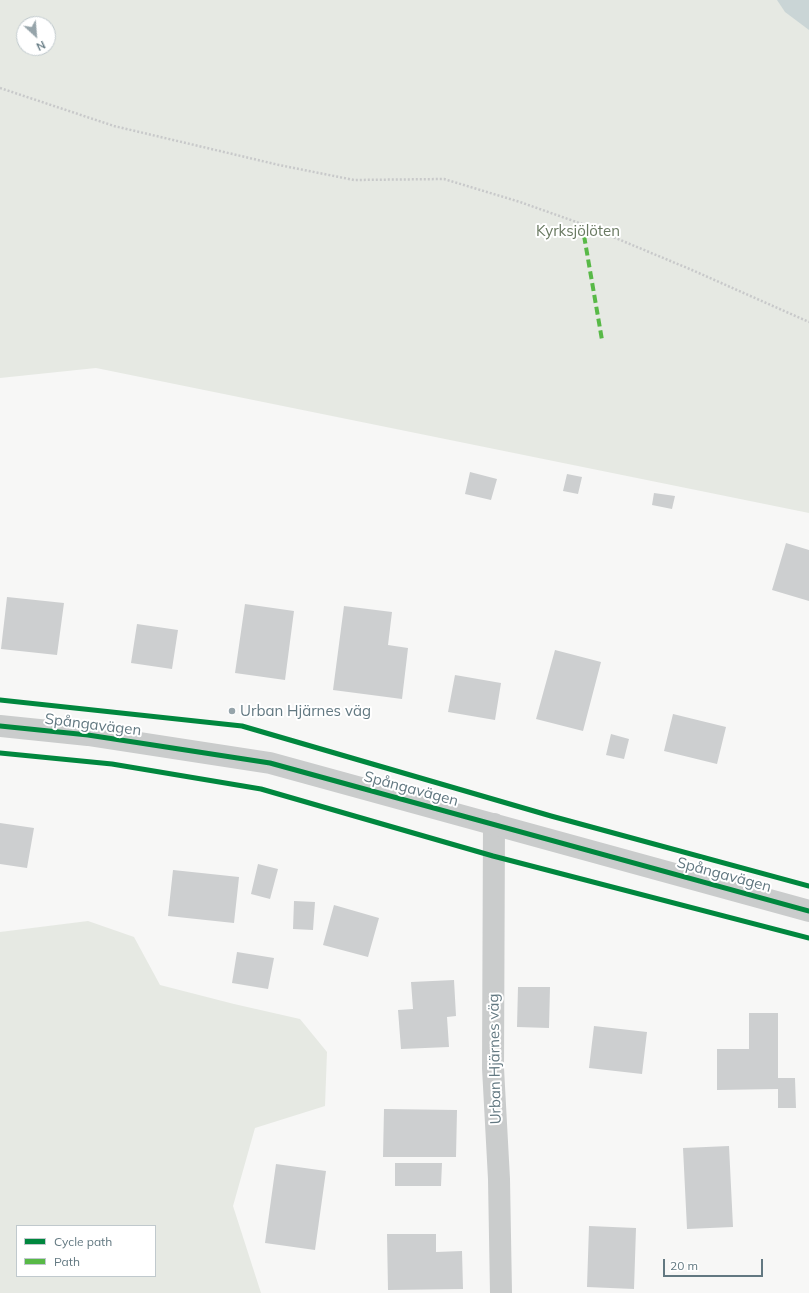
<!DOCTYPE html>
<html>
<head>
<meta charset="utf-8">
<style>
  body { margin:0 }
  #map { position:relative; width:809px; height:1293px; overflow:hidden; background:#f7f7f6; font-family:Mulish,sans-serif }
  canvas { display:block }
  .legend { position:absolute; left:16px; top:1225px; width:140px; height:52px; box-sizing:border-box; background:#fff; border:1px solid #c0c9cd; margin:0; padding:5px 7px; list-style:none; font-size:12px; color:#627881 }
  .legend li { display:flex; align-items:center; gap:8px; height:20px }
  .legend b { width:20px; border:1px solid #c0c9cd }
  .north { position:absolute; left:16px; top:16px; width:40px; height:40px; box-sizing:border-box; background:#fff; border:1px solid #c0c9cd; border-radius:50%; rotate:154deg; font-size:11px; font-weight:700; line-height:16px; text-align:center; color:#627881 }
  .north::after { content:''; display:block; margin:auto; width:14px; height:18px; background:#96a4aa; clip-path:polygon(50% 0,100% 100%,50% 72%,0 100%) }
  .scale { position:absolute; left:663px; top:1259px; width:100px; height:18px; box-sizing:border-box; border:2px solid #627881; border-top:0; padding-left:5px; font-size:12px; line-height:14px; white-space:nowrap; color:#627881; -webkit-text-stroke:3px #fff; paint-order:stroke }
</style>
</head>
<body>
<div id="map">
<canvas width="809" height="1293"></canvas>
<ul class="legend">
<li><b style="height:5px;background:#00873e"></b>Cycle path</li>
<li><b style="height:5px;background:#58b947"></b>Path</li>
</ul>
<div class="north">N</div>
<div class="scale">20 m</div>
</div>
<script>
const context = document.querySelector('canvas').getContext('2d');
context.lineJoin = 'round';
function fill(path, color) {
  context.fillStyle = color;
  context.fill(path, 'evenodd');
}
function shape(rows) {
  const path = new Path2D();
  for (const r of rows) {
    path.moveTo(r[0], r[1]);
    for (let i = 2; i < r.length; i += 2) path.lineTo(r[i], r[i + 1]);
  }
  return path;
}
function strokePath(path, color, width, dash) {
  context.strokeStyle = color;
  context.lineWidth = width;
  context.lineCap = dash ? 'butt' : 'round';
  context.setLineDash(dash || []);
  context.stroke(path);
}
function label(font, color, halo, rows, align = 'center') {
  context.font = font + ' Mulish,sans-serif';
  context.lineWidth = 4;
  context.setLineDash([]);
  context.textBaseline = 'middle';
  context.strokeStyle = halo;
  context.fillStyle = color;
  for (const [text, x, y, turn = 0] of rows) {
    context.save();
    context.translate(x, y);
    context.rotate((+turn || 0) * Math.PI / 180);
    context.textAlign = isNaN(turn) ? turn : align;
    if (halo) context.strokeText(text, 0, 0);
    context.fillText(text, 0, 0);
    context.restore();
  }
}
const green = shape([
  [0,0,809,0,809,513,96,368,0,378],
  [24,24,48,24,48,48,24,48],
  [88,921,134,937,160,985,234,1004,300,1019,327,1052,325,1106,255,1128,233,1206,261,1293,0,1293,0,932],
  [17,1226,155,1226,155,1276,17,1276]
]);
const water = shape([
  [777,0,809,0,809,30,785,12]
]);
const building = shape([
  [470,472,497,479,491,500,465,494],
  [567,474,582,477,578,494,563,491],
  [654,493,675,496,672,509,652,505],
  [786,543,809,550,809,601,772,590],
  [7,597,64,603,57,655,1,649],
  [245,604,294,611,285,680,235,673],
  [344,606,392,612,388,645,408,648,402,699,333,690],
  [137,624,178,630,172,669,131,663],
  [555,650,601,662,583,731,536,719],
  [455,675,501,683,495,720,448,712],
  [673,714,726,727,717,764,664,751],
  [611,734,629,739,624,759,606,755],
  [0,823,34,828,27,868,0,864],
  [258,864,278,869,270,899,251,894],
  [173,870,239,877,234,923,168,916],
  [294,901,315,902,313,930,293,929],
  [334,905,379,918,368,957,323,945],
  [237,952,274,958,268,989,232,983],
  [454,980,456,1016,447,1017,449,1047,401,1049,398,1010,413,1009,411,982],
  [518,987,550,987,549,1028,517,1027],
  [749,1013,778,1013,778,1078,795,1078,796,1108,778,1108,778,1089,717,1090,717,1049,749,1049],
  [594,1026,647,1032,642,1074,589,1068],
  [384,1109,457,1110,456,1157,383,1157],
  [729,1146,733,1227,687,1229,683,1148],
  [395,1163,442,1163,441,1186,395,1186],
  [276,1164,326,1171,315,1250,265,1243],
  [589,1226,636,1228,634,1289,587,1287],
  [387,1234,436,1234,436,1252,462,1251,463,1289,388,1290]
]);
const path = shape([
  [0,88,114,126,279,165,354,180,444,179,520,202,582,224,692,270,809,322]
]);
const minor = shape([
  [494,824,493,1068,499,1179,501,1293]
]);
const tertiary = shape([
  [0,726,88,735,270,763,809,911]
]);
const quiet = shape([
  [582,224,602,340]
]);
const cycleway = shape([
  [0,700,242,726,551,816,809,886],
  [0,726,88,735,270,763,809,911],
  [0,753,112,764,261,789,493,856,809,938]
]);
const markers = [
  [232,711,4,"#96a4aa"]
];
const parkNames = [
  ["Kyrksjölöten",578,231]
];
const poiNames = [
  ["Urban Hjärnes väg",240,711]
];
const streetNames = [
  ["Spångavägen",93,725,7],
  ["Spångavägen",411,789,15],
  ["Spångavägen",724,875,15],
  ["Urban Hjärnes väg",495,1059,-91]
];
fill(green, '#e6e9e3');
fill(water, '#cad5d6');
fill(building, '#cdcfd0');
strokePath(path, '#c8c9ca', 2.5, [2, 2]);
strokePath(minor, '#cacccc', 22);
strokePath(tertiary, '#cacccc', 22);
strokePath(quiet, '#58b947', 4, [8, 4]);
strokePath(cycleway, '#00873e', 5);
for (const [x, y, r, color] of markers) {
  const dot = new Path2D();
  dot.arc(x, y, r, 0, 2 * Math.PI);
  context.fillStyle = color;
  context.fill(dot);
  strokePath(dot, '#fff', 1.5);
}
label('15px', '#697961', '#fff', parkNames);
label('15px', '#627881', '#fff', poiNames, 'left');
label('15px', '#627881', '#fff', streetNames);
</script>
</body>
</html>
